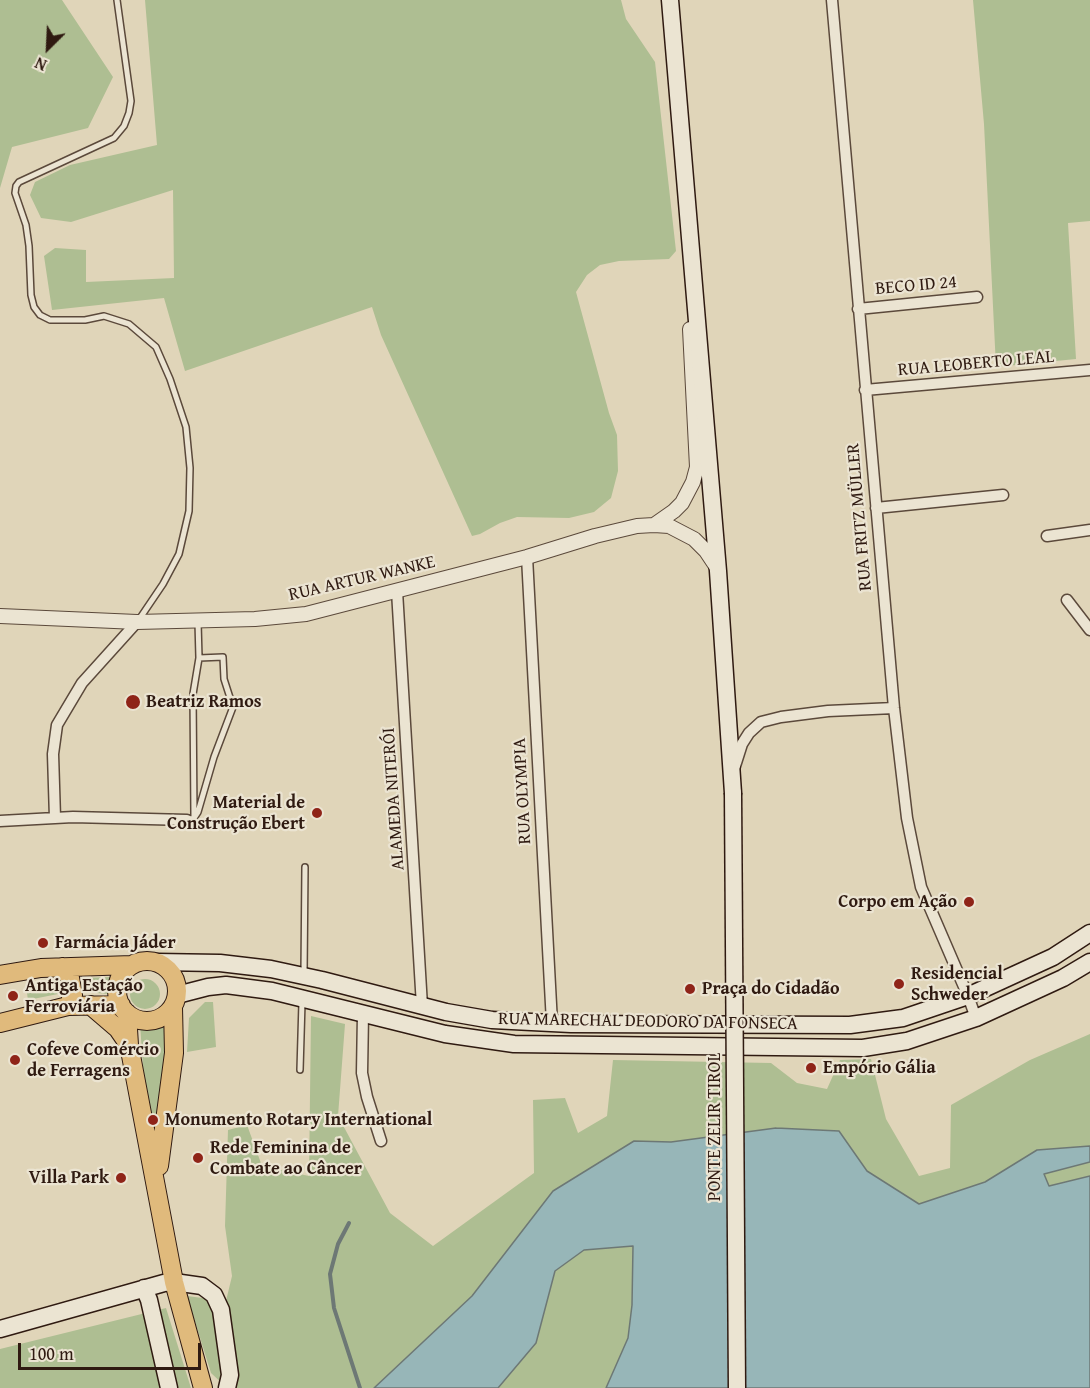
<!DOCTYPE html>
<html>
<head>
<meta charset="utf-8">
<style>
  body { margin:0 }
  #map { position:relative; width:1090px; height:1388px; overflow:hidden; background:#e0d5b9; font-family:"Gentium Book Plus",serif }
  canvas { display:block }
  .north { position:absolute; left:18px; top:18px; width:60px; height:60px; -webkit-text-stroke:4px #ebe4d2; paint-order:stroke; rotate:204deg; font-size:16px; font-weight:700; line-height:24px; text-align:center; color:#2f1a11 }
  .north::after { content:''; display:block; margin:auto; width:21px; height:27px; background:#2f1a11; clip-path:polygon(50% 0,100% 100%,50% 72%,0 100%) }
  .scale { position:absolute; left:18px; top:1343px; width:183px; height:27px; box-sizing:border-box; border:3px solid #2f1a11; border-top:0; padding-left:8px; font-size:18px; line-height:21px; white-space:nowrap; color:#2f1a11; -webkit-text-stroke:4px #ebe4d2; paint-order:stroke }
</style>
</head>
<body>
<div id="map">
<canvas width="1090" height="1388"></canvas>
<div class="north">N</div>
<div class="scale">100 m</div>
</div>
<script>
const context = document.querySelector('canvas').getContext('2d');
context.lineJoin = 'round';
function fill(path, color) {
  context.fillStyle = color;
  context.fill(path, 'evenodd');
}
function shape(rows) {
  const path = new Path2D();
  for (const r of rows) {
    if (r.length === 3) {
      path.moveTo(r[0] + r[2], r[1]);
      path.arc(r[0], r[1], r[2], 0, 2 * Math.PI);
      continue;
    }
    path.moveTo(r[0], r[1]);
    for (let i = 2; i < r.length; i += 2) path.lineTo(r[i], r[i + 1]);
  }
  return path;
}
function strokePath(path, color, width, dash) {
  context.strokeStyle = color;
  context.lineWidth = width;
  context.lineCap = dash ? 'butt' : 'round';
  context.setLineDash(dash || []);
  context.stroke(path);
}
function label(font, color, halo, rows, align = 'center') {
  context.font = font + ' "Gentium Book Plus",serif';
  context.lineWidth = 4.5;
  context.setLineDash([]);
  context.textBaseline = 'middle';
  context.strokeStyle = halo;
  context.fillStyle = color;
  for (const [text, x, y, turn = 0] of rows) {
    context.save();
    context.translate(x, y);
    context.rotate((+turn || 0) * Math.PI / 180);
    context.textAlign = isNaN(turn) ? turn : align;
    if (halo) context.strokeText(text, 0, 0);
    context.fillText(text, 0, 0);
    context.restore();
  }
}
const green = shape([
  [0,0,62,0,113,77,88,128,12,147,0,188],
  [145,0,621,0,626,19,655,62,676,251,669,259,619,261,600,265,587,275,576,292,609,413,617,435,618,471,611,498,594,512,569,518,517,517,500,523,480,534,472,536,381,335,372,307,185,371,164,298,52,310,44,256,55,248,86,250,86,282,174,278,173,190,71,222,41,218,30,195,35,182,70,165,157,145],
  [973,0,1090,0,1090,221,1068,223,1076,359,996,367,984,124],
  [110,977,109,994,85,992,84,978],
  [145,994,15],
  [66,980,68,992,28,1000,26,986],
  [205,1002,213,1002,216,1047,187,1052,189,1018],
  [311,1016,345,1024,338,1116,390,1213,433,1246,534,1173,533,1100,565,1098,578,1133,607,1116,613,1060,771,1063,797,1083,827,1089,840,1060,871,1059,886,1119,919,1176,950,1168,951,1105,1030,1060,1090,1034,1090,1146,1037,1150,985,1182,919,1204,867,1171,838,1131,776,1128,671,1142,634,1141,553,1191,472,1296,374,1388,227,1388,211,1373,187,1296,226,1301,232,1276,225,1226,228,1130,247,1125,262,1166,309,1176],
  [166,1021,167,1044,155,1135,145,1095,140,1024,160,1024],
  [1090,1162,1090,1176,1049,1186,1044,1174],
  [633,1246,632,1305,628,1338,606,1388,498,1388,536,1343,555,1271,584,1250],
  [166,1308,191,1388,0,1388,0,1349]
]);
const water = shape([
  [776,1128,839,1131,867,1171,919,1204,985,1182,1037,1150,1090,1146,1090,1162,1044,1174,1049,1186,1090,1176,1090,1388,606,1388,628,1338,632,1305,633,1246,584,1250,555,1271,536,1343,498,1388,374,1388,472,1296,553,1191,634,1141,671,1142,776,1128]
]);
const stream = shape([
  [349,1223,338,1244,330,1274,334,1308,360,1388]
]);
const service = shape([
  [117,0,131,101,129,113,124,126,114,138,19,182,16,186,15,193,26,225,29,246,31,295,34,307,40,315,50,320,85,320,104,316,129,324,156,347,170,379,186,427,190,468,189,511,179,554,163,584,138,621],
  [194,817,193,694,199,658],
  [187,820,194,818,198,812,214,757,233,707,224,679,223,657,199,658,198,622],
  [304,973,305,867],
  [300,1070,302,1002]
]);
const minor = shape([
  [832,0,894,708,907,818,921,887,968,996,976,1018],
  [858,309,977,297],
  [865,390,1090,370],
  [876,508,1003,495],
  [1047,536,1090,530],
  [527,557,552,1023],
  [397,591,422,1006],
  [1067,600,1090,630],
  [735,766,742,744,749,733,761,722,781,717,828,711,894,708],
  [55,818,53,754,57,725,82,683,137,622],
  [0,821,73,817,187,820],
  [363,1014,362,1073,367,1097,381,1141]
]);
const tertiary = shape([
  [654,525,674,511,682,503,693,482,697,467,690,329],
  [0,616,137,622,255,619,306,614,527,557,595,536,637,526,654,525,669,526,694,539,706,551,718,569]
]);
const secondary = shape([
  [670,0,718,571,733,793],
  [156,962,220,963,271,969,322,980,446,1012,492,1020,571,1024,850,1025,903,1018,968,996,1053,957,1090,933],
  [177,995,208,987,226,985,272,991,445,1034,514,1044,863,1048,907,1041,976,1018,1063,978,1090,962],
  [144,1288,149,1300,169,1388],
  [0,1329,164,1283,174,1282,202,1286,214,1295,221,1310,230,1375,227,1388]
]);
const primary = shape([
  [147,991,30],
  [62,967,70,978,73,995,68,1006],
  [0,975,41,968,132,965],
  [90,1005,118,1029,129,1045],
  [127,1013,129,1045,174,1282,203,1388],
  [0,1023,68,1006,121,1005],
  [159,1166,174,1053,173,1007]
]);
const secondaryBridge = shape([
  [733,793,737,1388]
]);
const markers = [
  [133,702,8,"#8f2418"],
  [317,813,6,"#8f2418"],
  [969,902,6,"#8f2418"],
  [43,943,6,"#8f2418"],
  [899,984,6,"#8f2418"],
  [690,989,6,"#8f2418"],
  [13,996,6,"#8f2418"],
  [15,1060,6,"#8f2418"],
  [811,1068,6,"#8f2418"],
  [153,1120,6,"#8f2418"],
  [198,1158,6,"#8f2418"],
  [121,1178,6,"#8f2418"]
];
const streetNames = [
  ["BECO ID 24",916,286,-5],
  ["RUA LEOBERTO LEAL",976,364,-5],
  ["RUA FRITZ MÜLLER",860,517,-95],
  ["RUA ARTUR WANKE",362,579,-13],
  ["RUA OLYMPIA",523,791,-93],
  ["ALAMEDA NITERÓI",394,799,-94],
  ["RUA MARECHAL DEODORO DA FONSECA",648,1022,1],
  ["PONTE ZELIR TIROL",715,1127,-90]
];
const poiNames = [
  ["Beatriz Ramos",146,702],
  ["Material de",305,803,"right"],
  ["Construção Ebert",305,824,"right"],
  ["Corpo em Ação",957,902,"right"],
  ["Farmácia Jáder",55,943],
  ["Residencial",911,974],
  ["Schweder",911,995],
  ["Antiga Estação",25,986],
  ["Ferroviária",25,1007],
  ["Praça do Cidadão",702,989],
  ["Cofeve Comércio",27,1050],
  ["de Ferragens",27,1071],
  ["Empório Gália",823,1068],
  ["Monumento Rotary International",165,1120],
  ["Rede Feminina de",210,1148],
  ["Combate ao Câncer",210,1169],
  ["Villa Park",109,1178,"right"]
];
fill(green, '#aebe92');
fill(water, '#97b6b8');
strokePath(water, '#6d7875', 1.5);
strokePath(stream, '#6d7875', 4);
strokePath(service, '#5b493b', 8);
strokePath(minor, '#5b493b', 13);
strokePath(tertiary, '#5b493b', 16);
strokePath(secondary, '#2f1a11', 19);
strokePath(primary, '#2f1a11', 20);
strokePath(service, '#ebe4d2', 5);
strokePath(minor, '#ebe4d2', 10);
strokePath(tertiary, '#ebe4d2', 14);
strokePath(secondary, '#ebe4d2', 16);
strokePath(primary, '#e0ba7c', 18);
strokePath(secondaryBridge, '#2f1a11', 19, []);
strokePath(secondaryBridge, '#ebe4d2', 16);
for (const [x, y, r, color] of markers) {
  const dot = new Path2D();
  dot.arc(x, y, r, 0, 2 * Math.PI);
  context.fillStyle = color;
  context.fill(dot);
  strokePath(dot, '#ebe4d2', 2);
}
label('18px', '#2f1a11', '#ebe4d2', streetNames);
label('bold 18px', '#2f1a11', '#ebe4d2', poiNames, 'left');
</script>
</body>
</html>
